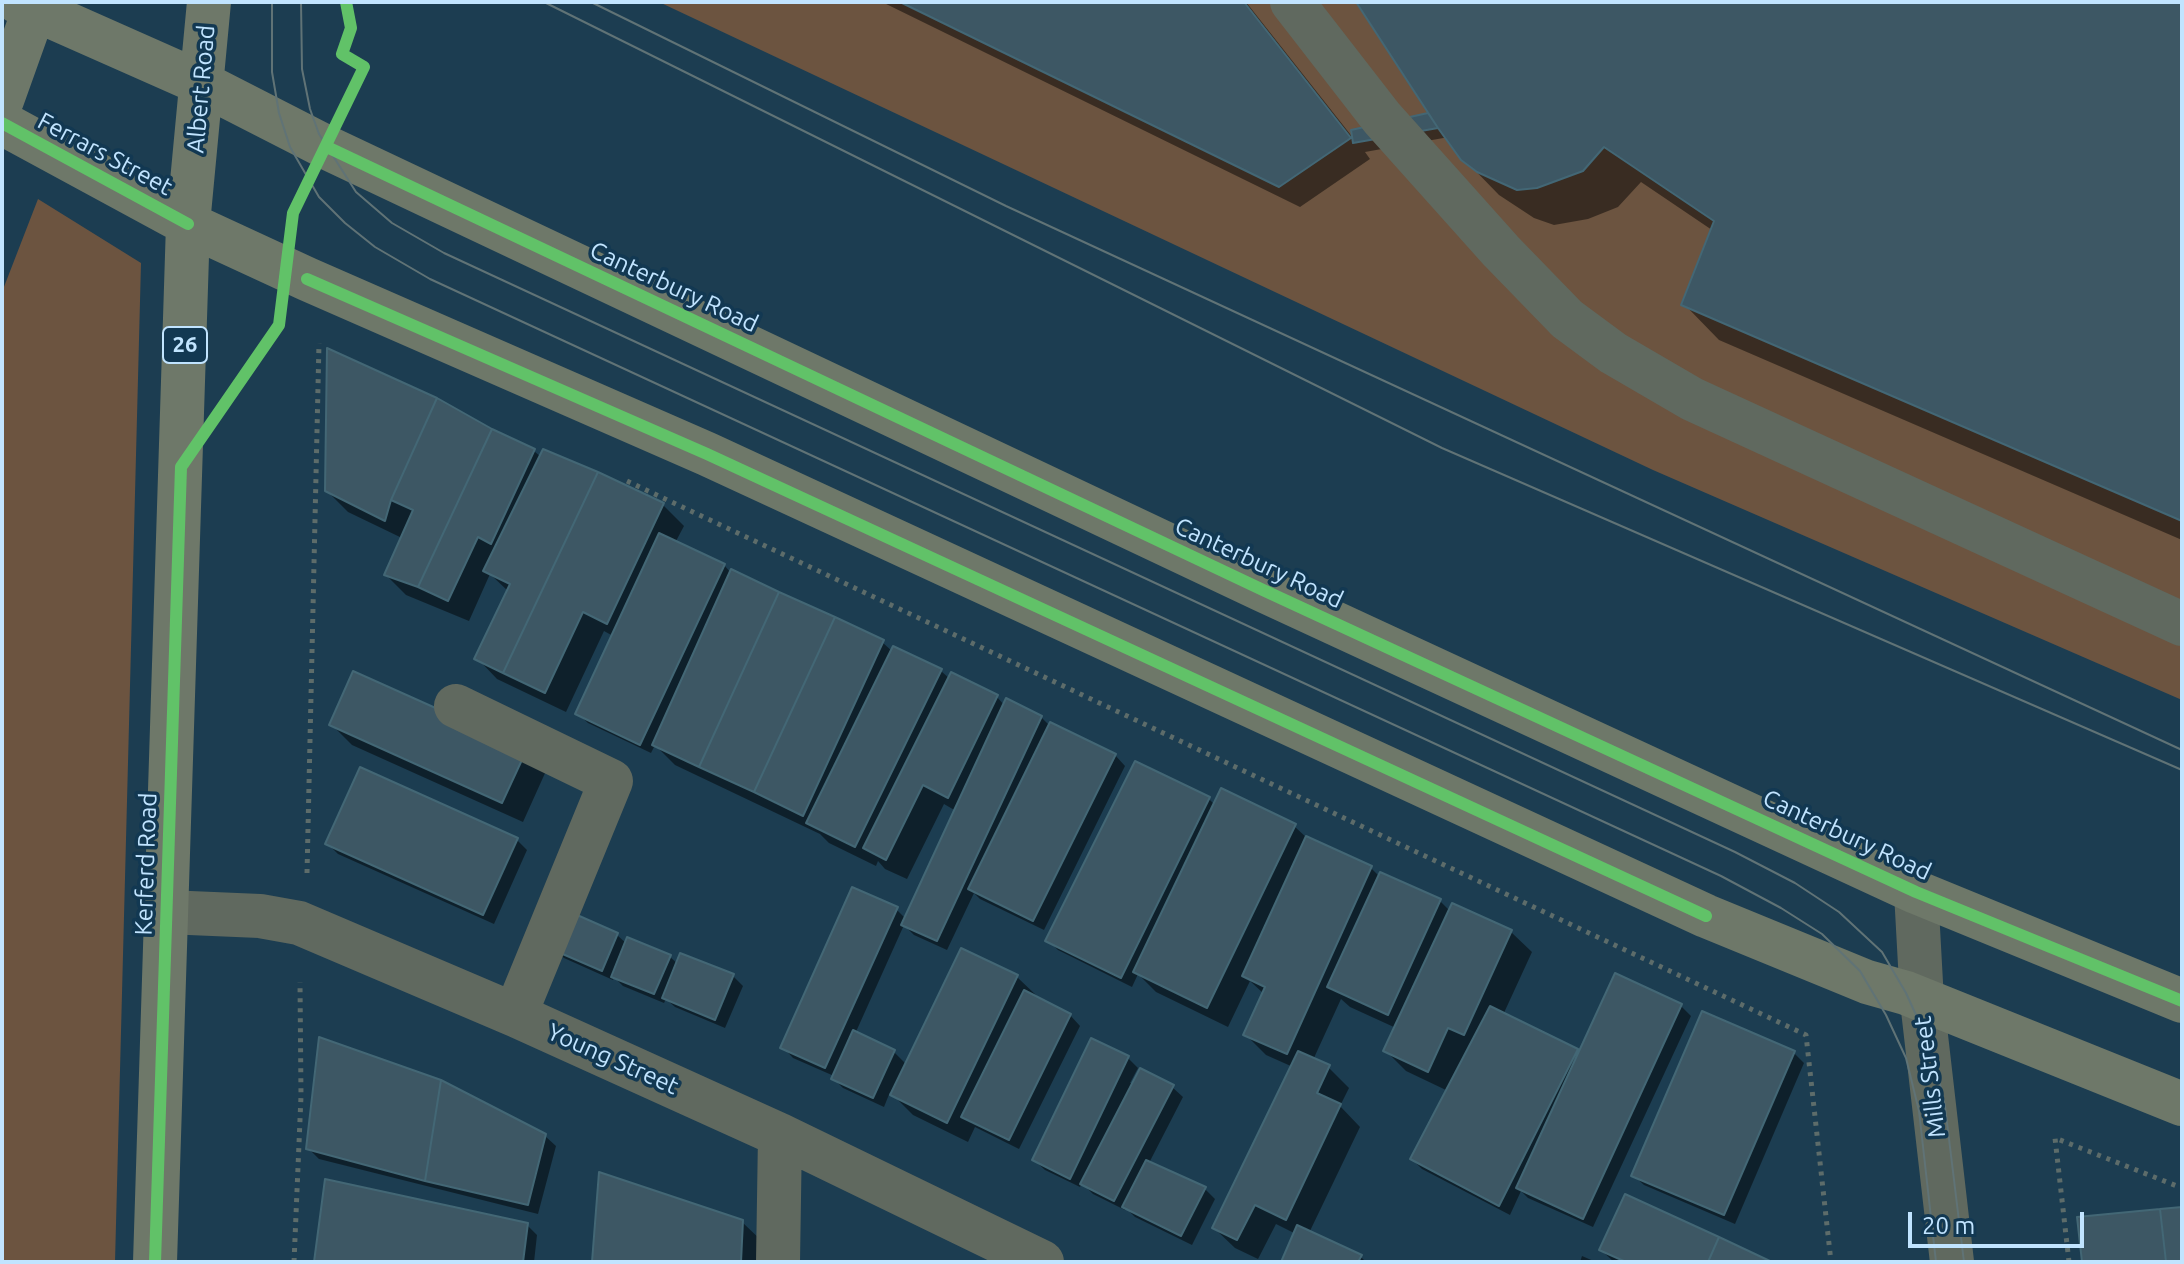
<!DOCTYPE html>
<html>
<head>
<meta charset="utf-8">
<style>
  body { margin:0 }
  #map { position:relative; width:2184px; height:1264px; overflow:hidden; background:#1c3d51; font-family:Ubuntu,sans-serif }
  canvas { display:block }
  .frame { position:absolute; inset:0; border:4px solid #c1e4ff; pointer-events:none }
  .scale { position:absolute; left:1908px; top:1212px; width:176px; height:36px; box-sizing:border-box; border:4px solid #c1e4ff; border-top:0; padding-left:10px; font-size:24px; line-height:28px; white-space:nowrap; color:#c1e4ff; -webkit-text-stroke:6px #123852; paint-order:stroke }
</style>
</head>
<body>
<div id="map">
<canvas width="2184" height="1264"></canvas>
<div class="frame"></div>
<div class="scale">20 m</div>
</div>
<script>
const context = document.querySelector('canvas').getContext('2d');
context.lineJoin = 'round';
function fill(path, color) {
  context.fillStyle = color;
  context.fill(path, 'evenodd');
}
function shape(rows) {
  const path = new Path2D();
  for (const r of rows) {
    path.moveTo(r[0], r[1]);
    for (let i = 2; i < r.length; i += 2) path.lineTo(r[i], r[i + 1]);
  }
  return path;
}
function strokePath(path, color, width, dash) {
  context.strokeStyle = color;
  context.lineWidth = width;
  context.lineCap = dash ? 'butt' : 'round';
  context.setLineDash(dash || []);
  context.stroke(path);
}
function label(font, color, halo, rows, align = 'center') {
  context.font = font + ' Ubuntu,sans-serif';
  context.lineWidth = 7;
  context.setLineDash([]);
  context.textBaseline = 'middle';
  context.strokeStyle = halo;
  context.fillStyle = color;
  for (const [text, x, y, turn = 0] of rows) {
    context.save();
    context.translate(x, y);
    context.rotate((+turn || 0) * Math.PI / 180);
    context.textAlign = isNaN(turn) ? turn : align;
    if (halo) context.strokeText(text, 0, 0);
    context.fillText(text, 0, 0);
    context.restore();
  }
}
const green = shape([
  [659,2,2182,2,2182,700,1653,470],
  [38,199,141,263,115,1262,2,1262,2,292]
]);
const shadow = shape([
  [882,2,1246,2,1354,139,1427,115,1439,127,1360,2,2182,2,2182,540,1719,340,1684,304,1712,230,1641,182,1618,207,1588,219,1554,225,1534,218,1499,195,1463,158,1449,137,1365,152,1370,159,1300,207],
  [491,431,534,451,541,457,663,505,684,526,675,543,724,565,731,573,882,642,893,652,941,671,950,679,997,697,1005,706,1041,717,1050,726,1115,755,1125,766,1044,930,980,899,974,893,947,950,914,935,904,925,855,1034,894,1052,907,1065,1017,977,1038,997,1070,1015,1080,1026,1019,1149,975,1127,968,1142,913,1115,890,1092,884,1107,843,1088,833,1078,834,1076,793,1058,783,1047,896,909,906,919,956,811,944,804,907,879,885,869,878,861,876,866,829,843,820,834,675,765,655,745,651,753,588,723,577,713,613,636,604,631,566,712,497,679,477,658,509,592,490,574,469,621,406,595,386,575,402,538,348,512,327,491],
  [354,673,546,771,523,822,352,745,331,724],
  [1209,799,1215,805,1294,826,1307,838,1371,868,1380,877,1440,901,1450,911,1511,932,1532,952,1503,1015,1580,1054,1681,1006,1691,1016,1593,1227,1528,1198,1521,1191,1510,1215,1422,1169,1412,1159,1448,1091,1406,1071,1386,1051,1396,1028,1350,1007,1341,999,1313,1060,1328,1067,1349,1088,1340,1106,1360,1127,1309,1233,1360,1256,1366,1262,1283,1262,1296,1234,1276,1224,1258,1259,1235,1248,1214,1228,1293,1067,1266,1055,1245,1034,1264,994,1250,981,1228,1027,1156,992,1138,974,1132,987,1058,950,1048,940],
  [517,840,527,850,494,924,338,854,328,844],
  [617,935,627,944,669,956,678,964,733,976,743,986,725,1028,675,1007,666,999,664,1003,623,986,614,977,613,980,564,958,553,948],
  [1794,1053,1804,1063,1735,1224,1644,1185,1633,1175],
  [1128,1058,1138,1068,1130,1083,1172,1087,1183,1097,1149,1163,1205,1189,1215,1199,1192,1245,1135,1217,1126,1208,1125,1210,1093,1194,1082,1183,1080,1187,1045,1170,1034,1160],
  [545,1136,556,1146,538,1214,319,1159,308,1148],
  [742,1222,763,1242,762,1262,595,1262],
  [527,1225,537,1235,534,1262,316,1262],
  [1601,1250,1767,1262,1614,1262],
  [1582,1256,1596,1262,1580,1262]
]);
const building = shape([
  [900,2,1244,2,1351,138,1279,187,900,2],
  [1356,2,2182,2,2182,521,1681,305,1714,221,1604,147,1583,171,1537,188,1517,190,1477,172,1461,160,1438,128,1356,2],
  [1428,113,1438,128,1353,143,1351,130,1428,113],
  [327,348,437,398,391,500,385,521,325,491,327,348],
  [437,398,492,429,418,587,384,575,413,510,391,500,437,398],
  [492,429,535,449,491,544,478,537,448,601,418,587,492,429],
  [543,449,598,472,503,673,474,659,510,584,483,571,543,449],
  [598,472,664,503,607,624,583,612,545,693,503,673,598,472],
  [659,533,725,564,640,745,575,714,659,533],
  [731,569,779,592,699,767,652,745,731,569],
  [779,592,835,617,754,792,699,767,779,592],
  [835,617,884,640,803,816,754,792,835,617],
  [893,646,942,669,855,847,806,823,893,646],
  [353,671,527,749,502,803,329,725,353,671],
  [951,672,998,695,948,798,923,785,886,860,863,848,951,672],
  [1006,698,1042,716,937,941,901,925,1006,698],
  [1050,722,1116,754,1033,921,968,889,1050,722],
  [1135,761,1210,797,1121,978,1045,941,1135,761],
  [360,767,518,838,483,915,325,844,360,767],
  [1221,788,1296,824,1207,1008,1133,972,1221,788],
  [1306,836,1372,866,1287,1054,1243,1035,1265,987,1242,976,1306,836],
  [1380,872,1441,899,1388,1015,1327,987,1380,872],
  [852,887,898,907,825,1068,780,1048,852,887],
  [1452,903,1512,930,1464,1035,1448,1028,1428,1072,1383,1051,1452,903],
  [568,911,618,933,602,971,551,949,568,911],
  [627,937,671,955,654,994,611,977,627,937],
  [961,948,1018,975,947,1123,890,1095,961,948],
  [680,953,734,974,715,1020,662,998,680,953],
  [1615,973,1682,1004,1583,1219,1516,1188,1615,973],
  [1024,990,1071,1014,1009,1140,961,1117,1024,990],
  [1490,1006,1578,1049,1499,1206,1410,1159,1490,1006],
  [1702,1011,1795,1051,1724,1215,1631,1176,1702,1011],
  [853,1030,895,1050,873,1098,831,1079,853,1030],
  [319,1037,441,1080,425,1181,306,1149,319,1037],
  [1091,1038,1129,1056,1070,1179,1032,1160,1091,1038],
  [1298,1051,1330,1065,1317,1093,1341,1104,1286,1220,1255,1205,1237,1240,1212,1228,1298,1051],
  [1140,1068,1174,1085,1114,1201,1080,1184,1140,1068],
  [441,1080,546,1134,528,1205,425,1181,441,1080],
  [1146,1160,1206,1187,1181,1236,1122,1207,1146,1160],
  [599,1172,743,1220,741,1262,592,1262,599,1172],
  [325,1179,528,1223,523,1262,314,1262,325,1179],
  [1625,1194,1719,1237,1708,1262,1626,1262,1599,1250,1625,1194],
  [2182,1207,2182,1262,2166,1262,2160,1209,2182,1207],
  [2160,1209,2166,1262,2082,1262,2077,1217,2160,1209],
  [1297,1225,1362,1255,1358,1262,1281,1262,1297,1225],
  [1719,1237,1772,1262,1708,1262,1719,1237]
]);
const path = shape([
  [627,481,1806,1035,1831,1262],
  [307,873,319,343],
  [294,1262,301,1096,300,982],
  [2069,1262,2055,1138,2182,1188]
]);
const minor = shape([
  [1292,2,1382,118,1501,251,1567,319,1613,353,1692,399,2182,624],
  [456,706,611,781,515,1015],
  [1916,892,1922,1001,1952,1262],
  [166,912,260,916,299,923,515,1015,780,1135,1042,1262],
  [778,1262,780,1135]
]);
const major = shape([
  [18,2,201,83,330,149,1263,590,1916,892,2182,1001],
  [2,100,37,2],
  [2,123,188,224,307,279,707,454,1706,916,1867,982,1906,993,2182,1104],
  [155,1262,188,224,209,2]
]);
const tram = shape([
  [272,2,272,72,279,113,290,147,319,197,345,223,375,247,430,279,1721,876,1781,908,1822,934,1860,971,1886,1015,1906,1058,1919,1111,1936,1262],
  [301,2,302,69,310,109,319,134,356,192,392,223,444,253,1735,852,1795,883,1839,912,1882,952,1906,993,1932,1050,1945,1106,1964,1262],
  [544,2,1442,448,2182,770],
  [591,2,1006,206,2182,750]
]);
const cycleway = shape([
  [2,123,188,224],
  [327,147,1263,590,1916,892,2182,1001],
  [307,279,707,454,1706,916],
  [155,1262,181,467,279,325,293,213,364,67,342,54,351,28,346,2]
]);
const shields = [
  [185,345,44]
];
const shieldNames = [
  ["26",185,345]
];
const streetNames = [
  ["Albert Road",201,89,-85],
  ["Ferrars Street",105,154,28],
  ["Canterbury Road",674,287,25],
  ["Canterbury Road",1259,563,25],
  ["Canterbury Road",1847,835,25],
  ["Kerferd Road",146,864,-88],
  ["Young Street",613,1059,24],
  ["Mills Street",1930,1077,-97]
];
fill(green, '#6c5440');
fill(shadow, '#0007');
fill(building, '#3d5764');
strokePath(building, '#436775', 2);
strokePath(path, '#5d6c6a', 5, [4, 6]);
strokePath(minor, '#60695f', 44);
strokePath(major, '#6e7869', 44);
strokePath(tram, '#607376', 2);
strokePath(cycleway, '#61c268', 12);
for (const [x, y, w] of shields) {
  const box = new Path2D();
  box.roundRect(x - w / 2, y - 18, w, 36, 6);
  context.fillStyle = '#123852';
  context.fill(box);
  strokePath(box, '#c1e4ff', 2);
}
label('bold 22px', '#c1e4ff', null, shieldNames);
label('24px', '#c1e4ff', '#123852', streetNames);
</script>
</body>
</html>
